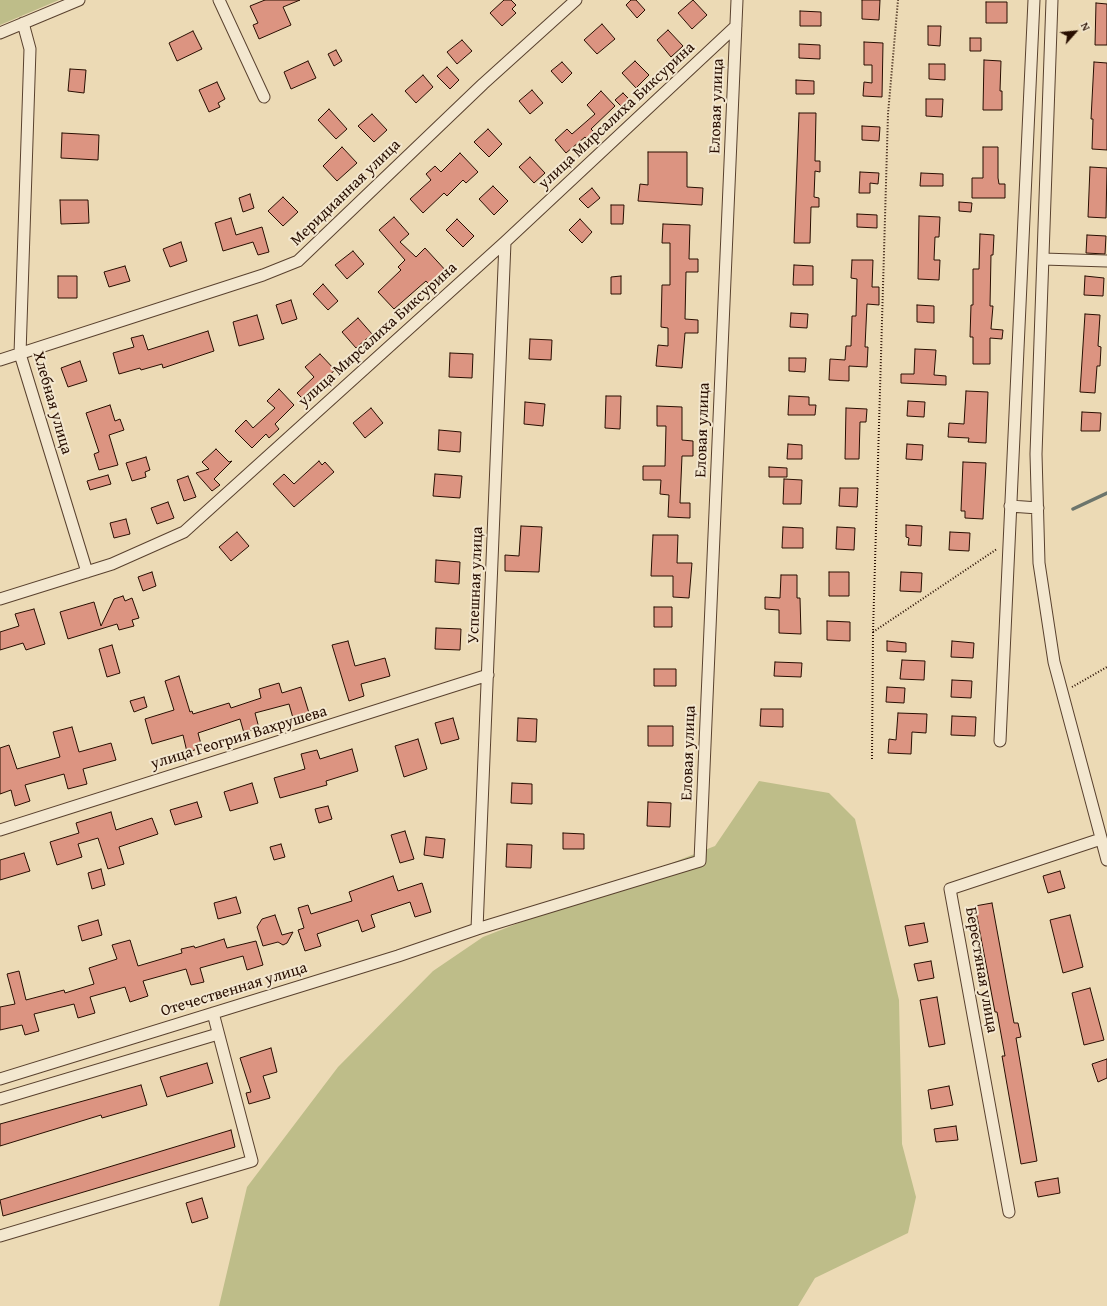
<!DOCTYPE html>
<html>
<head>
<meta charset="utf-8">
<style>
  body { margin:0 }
  #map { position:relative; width:1107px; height:1306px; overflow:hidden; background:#ecdab5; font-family:"Gentium Book Plus",serif }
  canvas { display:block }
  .north { position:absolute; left:1055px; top:12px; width:40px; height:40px; -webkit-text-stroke:3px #f3e7cf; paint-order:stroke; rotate:63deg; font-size:11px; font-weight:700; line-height:16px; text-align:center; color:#280e01 }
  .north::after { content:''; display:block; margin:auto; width:14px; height:18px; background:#280e01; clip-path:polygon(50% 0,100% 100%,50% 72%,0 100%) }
</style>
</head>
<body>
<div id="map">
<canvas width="1107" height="1306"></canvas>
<div class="north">N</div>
</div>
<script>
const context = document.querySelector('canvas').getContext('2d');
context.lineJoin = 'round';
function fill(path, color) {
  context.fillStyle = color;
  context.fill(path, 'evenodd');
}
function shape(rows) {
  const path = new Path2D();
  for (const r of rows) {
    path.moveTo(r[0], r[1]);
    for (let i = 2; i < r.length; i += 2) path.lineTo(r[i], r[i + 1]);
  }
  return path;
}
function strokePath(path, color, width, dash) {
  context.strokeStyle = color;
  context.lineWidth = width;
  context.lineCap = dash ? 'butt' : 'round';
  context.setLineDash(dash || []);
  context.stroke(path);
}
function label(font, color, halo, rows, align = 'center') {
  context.font = font + ' "Gentium Book Plus",serif';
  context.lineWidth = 4;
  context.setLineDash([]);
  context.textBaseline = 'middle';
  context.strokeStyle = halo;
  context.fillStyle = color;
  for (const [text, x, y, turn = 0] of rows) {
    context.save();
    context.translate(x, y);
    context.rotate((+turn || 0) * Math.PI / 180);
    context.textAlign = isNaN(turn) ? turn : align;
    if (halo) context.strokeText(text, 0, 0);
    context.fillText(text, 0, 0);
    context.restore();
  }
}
const green = shape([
  [0,0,59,0,0,25],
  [759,781,829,793,855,819,899,1000,902,1144,916,1197,908,1233,815,1278,798,1306,219,1306,247,1187,338,1067,433,971,483,937,715,846]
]);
const stream = shape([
  [1073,509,1107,493]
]);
const building = shape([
  [265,0,300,0,283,7,291,25,259,39,253,25,258,23,250,6,265,0],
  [504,0,511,0,516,5,512,9,516,13,502,26,490,13,504,0],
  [631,0,636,0,645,10,637,18,626,5,631,0],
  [693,0,707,15,692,29,678,13,693,0],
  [862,0,880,0,879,20,862,19,862,0],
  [986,2,1007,2,1007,23,986,23,986,2],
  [1096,3,1107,4,1107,45,1095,45,1096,3],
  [800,11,821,12,821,26,800,26,800,11],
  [602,24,615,39,597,54,584,40,602,24],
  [928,26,941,26,940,46,928,45,928,26],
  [668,30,683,46,671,57,657,40,668,30],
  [193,31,202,49,177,61,169,43,193,31],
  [970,38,981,38,981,51,970,51,970,38],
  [462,40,472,51,457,64,447,52,462,40],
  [864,42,883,43,882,97,863,96,864,82,872,83,872,65,864,65,864,42],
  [799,44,820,45,820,59,799,58,799,44],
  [336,50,342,61,334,66,328,54,336,50],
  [984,60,1001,61,1000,91,1002,91,1002,110,983,110,984,60],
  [308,61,316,78,291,89,284,72,308,61],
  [635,61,649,75,636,88,622,73,635,61],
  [562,62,572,73,562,83,551,71,562,62],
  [1094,62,1107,63,1107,150,1092,149,1093,119,1091,119,1094,62],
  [929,64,945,64,945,80,929,79,929,64],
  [447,67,459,80,450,89,437,76,447,67],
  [70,69,86,70,84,93,68,91,70,69],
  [423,75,433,87,416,103,405,91,423,75],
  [796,80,814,81,814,94,796,94,796,80],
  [217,82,225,99,218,103,220,107,209,112,199,90,217,82],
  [532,90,543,103,530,114,519,101,532,90],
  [601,91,615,106,591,129,597,135,589,142,585,137,566,153,555,140,567,129,572,134,595,114,587,105,601,91],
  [623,93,633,103,625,110,615,100,623,93],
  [926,99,943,99,942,117,926,116,926,99],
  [329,109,347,129,336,139,318,120,329,109],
  [799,113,816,113,815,161,820,161,820,172,815,171,814,197,819,198,819,207,811,207,810,243,794,243,799,113],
  [372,114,387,130,374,142,358,126,372,114],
  [862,126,880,127,879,141,862,140,862,126],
  [488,129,502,144,489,157,474,142,488,129],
  [62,133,99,135,98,160,61,158,62,133],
  [342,147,357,163,337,181,323,166,342,147],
  [983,147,998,147,998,178,999,184,1005,184,1005,198,972,198,972,178,983,178,983,147],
  [648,152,687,152,687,187,703,188,702,205,638,201,640,184,648,185,648,152],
  [460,153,478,172,466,183,463,180,447,196,444,193,423,213,410,199,431,180,426,174,435,166,441,172,460,153],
  [530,157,545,173,534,183,519,167,530,157],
  [1090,167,1107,168,1106,218,1088,217,1090,167],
  [860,172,879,173,878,184,870,183,870,193,859,193,860,172],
  [921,173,943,174,943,186,920,186,921,173],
  [493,186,508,201,494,215,479,199,493,186],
  [592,188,600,198,588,208,579,199,592,188],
  [250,194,254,208,243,212,239,198,250,194],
  [283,197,298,212,283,226,268,211,283,197],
  [60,200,88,200,89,223,61,224,60,200],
  [959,202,972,203,971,212,959,211,959,202],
  [611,205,624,205,623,224,611,224,611,205],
  [857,214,877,215,877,228,857,227,857,214],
  [919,216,940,217,939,237,935,237,934,260,940,260,939,280,918,279,919,216],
  [394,217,409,234,400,242,416,257,425,248,448,273,432,288,426,281,394,309,378,292,401,270,398,267,405,260,379,230,394,217],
  [231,218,236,235,262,227,269,252,258,255,253,242,223,251,215,223,231,218],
  [457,219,474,236,463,247,446,230,457,219],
  [580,219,592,232,582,243,569,230,580,219],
  [663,224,690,225,689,259,698,259,698,272,686,272,685,319,698,320,698,333,685,333,682,368,656,366,658,345,668,346,668,328,661,327,662,285,670,285,670,243,662,243,663,224],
  [980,234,994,235,993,255,991,255,990,306,993,306,991,329,1003,330,1002,339,990,338,990,364,973,364,973,337,970,337,971,305,973,305,973,269,979,269,980,234],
  [1087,235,1106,236,1105,254,1086,253,1087,235],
  [181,242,187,261,170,267,163,249,181,242],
  [353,251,364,264,347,279,335,265,353,251],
  [852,260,873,260,872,287,879,287,879,305,867,304,865,347,868,347,867,367,849,366,849,381,829,380,830,359,845,360,846,346,851,346,852,316,856,316,857,279,851,278,852,260],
  [794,265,813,266,813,285,793,285,794,265],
  [125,266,130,281,109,287,104,272,125,266],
  [58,276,77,276,77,298,58,298,58,276],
  [621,276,621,294,611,294,611,277,621,276],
  [1085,276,1104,278,1103,296,1084,295,1085,276],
  [323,284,338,301,328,310,313,294,323,284],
  [291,300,297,319,282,324,276,305,291,300],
  [917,305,934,306,934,323,917,322,917,305],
  [791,313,808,314,807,328,790,327,791,313],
  [1085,314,1100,315,1098,346,1101,347,1100,366,1097,366,1095,393,1080,392,1085,314],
  [257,315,264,339,239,346,233,322,257,315],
  [358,318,372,334,356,348,342,332,358,318],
  [208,331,214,351,163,368,162,364,141,370,140,368,119,374,113,353,134,347,131,338,143,335,148,350,208,331],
  [530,339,552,340,551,360,529,359,530,339],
  [915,349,936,350,934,375,946,376,946,385,901,383,901,374,914,374,915,349],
  [450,353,473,354,472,378,449,377,450,353],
  [320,354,335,370,318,385,322,390,314,398,309,393,303,399,297,393,314,377,305,367,320,354],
  [789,358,806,358,805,372,789,371,789,358],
  [80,361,87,381,68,387,61,368,80,361],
  [279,389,294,405,275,424,279,429,269,438,266,434,252,448,235,431,246,420,253,428,275,408,267,401,279,389],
  [966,391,988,392,986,443,968,442,969,438,948,437,949,423,964,424,966,391],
  [606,396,621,396,620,429,605,428,606,396],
  [789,396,809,397,809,405,816,405,815,415,788,415,789,396],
  [908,401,925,402,924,417,907,416,908,401],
  [525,402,545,404,543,426,524,424,525,402],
  [110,405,115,421,120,419,124,430,109,435,118,465,99,470,94,454,99,452,86,413,110,405],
  [657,406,682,407,682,440,693,441,693,456,682,456,680,503,690,503,690,518,668,517,669,495,660,494,661,480,643,480,643,466,665,466,666,426,657,426,657,406],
  [371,408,383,423,365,438,353,423,371,408],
  [846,408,867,409,866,422,860,422,859,459,845,459,846,408],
  [1082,412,1101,413,1100,431,1081,431,1082,412],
  [439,430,461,432,460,452,438,450,439,430],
  [788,444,802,445,802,459,787,459,788,444],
  [907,444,923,445,922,460,906,459,907,444],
  [216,449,229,462,232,461,214,479,220,485,212,491,196,473,209,469,202,462,216,449],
  [146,457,150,470,145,472,146,477,132,481,126,463,146,457],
  [319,461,322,465,325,462,334,472,294,507,273,484,284,474,294,484,319,461],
  [963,462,986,463,983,519,965,518,965,511,961,511,963,462],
  [769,467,787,468,787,477,769,477,769,467],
  [435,474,462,476,460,498,433,496,435,474],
  [108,475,111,484,90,490,87,481,108,475],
  [188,476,196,497,184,501,177,480,188,476],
  [784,479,802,480,801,504,783,504,784,479],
  [840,488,858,488,857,507,839,506,840,488],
  [168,502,174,518,157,524,151,508,168,502],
  [126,519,130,534,114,538,110,523,126,519],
  [906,525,922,526,921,546,908,545,909,538,906,537,906,525],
  [521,526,542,527,539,572,505,571,505,555,519,556,521,526],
  [783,527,803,528,803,548,782,548,783,527],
  [837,527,855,528,854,550,836,549,837,527],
  [237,532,249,546,231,561,219,547,237,532],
  [950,532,970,533,969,551,949,550,950,532],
  [653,535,678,535,677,563,692,563,689,598,673,597,673,576,651,576,653,535],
  [436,560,460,562,459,584,435,582,436,560],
  [152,572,156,586,143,591,138,577,152,572],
  [829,572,849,572,849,596,829,596,829,572],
  [901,572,922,573,921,592,900,591,901,572],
  [781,575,797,575,797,598,800,598,801,634,779,633,779,610,765,609,765,597,780,598,781,575],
  [123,596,125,601,132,598,139,618,132,620,134,626,119,630,117,624,68,639,60,612,94,602,101,626,114,599,123,596],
  [654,607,672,607,672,627,654,627,654,607],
  [34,609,45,644,26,650,23,643,0,650,0,632,19,626,15,614,34,609],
  [827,621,850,622,850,641,827,640,827,621],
  [436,628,461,629,460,650,435,649,436,628],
  [348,641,355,666,385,658,390,676,361,684,364,696,349,701,332,645,348,641],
  [887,641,906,643,906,652,887,651,887,641],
  [952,641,974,643,973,658,951,657,952,641],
  [112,645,120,673,107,677,99,649,112,645],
  [902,660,925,661,924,680,900,679,902,660],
  [775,662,802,663,801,677,774,676,775,662],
  [654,669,676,669,676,686,654,686,654,669],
  [179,676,190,712,192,711,193,714,229,703,231,708,261,698,259,689,279,683,282,693,301,687,309,713,293,718,289,704,255,713,259,728,244,733,240,719,198,733,202,748,187,752,183,735,152,744,145,719,174,710,165,681,179,676],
  [952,680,972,681,971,698,951,697,952,680],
  [887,687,905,688,904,703,886,702,887,687],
  [144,697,147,707,134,712,130,701,144,697],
  [761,709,783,709,783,727,760,726,761,709],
  [898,713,927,714,926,733,912,732,911,754,888,753,889,739,896,740,898,713],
  [952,716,976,717,975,736,951,735,952,716],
  [453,718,459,739,441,744,435,723,453,718],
  [518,718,537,719,536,742,517,741,518,718],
  [648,726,673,726,673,746,648,746,648,726],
  [72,727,79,752,111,743,116,760,83,769,87,784,68,789,64,774,25,785,30,801,15,806,11,790,0,794,0,748,9,745,17,769,60,757,53,732,72,727],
  [418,739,427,769,404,777,395,746,418,739],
  [352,749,358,771,326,781,327,785,280,798,274,778,305,769,301,754,317,750,320,759,352,749],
  [252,783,258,803,230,811,224,792,252,783],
  [512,783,532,784,532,804,511,803,512,783],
  [197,802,202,817,175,825,170,810,197,802],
  [648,802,671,803,670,827,647,826,648,802],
  [328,806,332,819,319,823,315,809,328,806],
  [111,812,116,830,152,818,158,834,119,847,124,864,108,869,98,838,78,844,82,857,57,865,50,842,79,833,76,823,111,812],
  [405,831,414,859,400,863,391,835,405,831],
  [563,833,584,834,584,849,563,849,563,833],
  [426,837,445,839,443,858,424,855,426,837],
  [281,844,285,857,274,860,270,847,281,844],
  [507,844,532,845,531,868,506,867,507,844],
  [24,853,30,871,0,880,0,860,24,853],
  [101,869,105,885,92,889,88,873,101,869],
  [1060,871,1065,888,1048,893,1043,876,1060,871],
  [393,876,398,891,422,883,431,912,415,917,410,902,371,915,375,927,362,932,358,920,317,934,321,946,305,951,298,930,304,928,298,908,308,905,311,914,352,901,349,892,393,876],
  [236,897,241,913,218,919,214,903,236,897],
  [992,903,1014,1023,1018,1023,1021,1037,1016,1038,1037,1161,1021,1164,1002,1056,1005,1056,997,1012,995,1012,975,906,992,903],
  [275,915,282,935,293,932,287,943,283,945,278,942,263,946,257,927,262,919,275,915],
  [1070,915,1083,967,1063,973,1050,920,1070,915],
  [98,920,102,935,82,941,78,926,98,920],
  [924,923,928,942,909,946,905,926,924,923],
  [224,939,227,948,256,941,263,965,247,970,243,956,200,968,204,982,191,985,186,969,143,981,148,996,130,1002,125,987,90,997,95,1013,78,1018,74,1004,34,1014,39,1031,25,1035,22,1025,0,1030,0,1007,15,1004,7,974,19,971,26,1000,64,990,65,993,94,984,89,968,117,959,112,945,130,940,138,966,182,953,181,949,194,946,195,948,224,939],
  [931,961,934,978,918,981,914,964,931,961],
  [1090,988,1104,1040,1084,1045,1072,993,1090,988],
  [937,997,945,1044,929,1047,920,1000,937,997],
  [271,1048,277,1072,263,1076,270,1098,249,1104,246,1093,251,1092,240,1058,271,1048],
  [1107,1059,1107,1078,1098,1082,1092,1064,1107,1059],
  [207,1063,213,1083,167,1097,160,1077,207,1063],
  [141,1085,147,1105,102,1118,101,1115,0,1146,0,1124,141,1085],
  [949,1086,953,1105,931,1109,928,1090,949,1086],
  [956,1126,958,1140,936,1142,934,1129,956,1126],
  [231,1130,235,1147,3,1216,0,1200,231,1130],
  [1058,1178,1060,1193,1038,1197,1035,1182,1058,1178],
  [202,1198,208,1218,192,1223,186,1203,202,1198]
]);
const path = shape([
  [873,632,997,549],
  [1072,687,1107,667],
  [872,759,873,632,888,114,898,0]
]);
const street = shape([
  [219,0,264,97],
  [1052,0,1036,454,1039,563,1054,662,1107,860],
  [23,23,30,49,20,354,87,572],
  [0,33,79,0],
  [1043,259,1107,261],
  [0,360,263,275,298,261,483,84,576,0],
  [1010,506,1038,508],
  [0,599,112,564,184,532,505,242,736,26],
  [1000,741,1034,0],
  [0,830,488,675],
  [477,929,505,242],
  [0,1079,398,956,477,929,700,861,737,0],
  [0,1099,218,1034],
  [1009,1212,950,889,1101,839],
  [0,1236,252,1161,213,1013]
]);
const streetNames = [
  ["Еловая улица",717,106,-88],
  ["улица Мирсалиха Биксурина",617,116,-43],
  ["Меридианная улица",346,193,-44],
  ["улица Мирсалиха Биксурина",378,335,-42],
  ["Хлебная улица",52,403,74],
  ["Еловая улица",703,430,-88],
  ["Успешная улица",476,585,-88],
  ["улица Геогрия Вахрушева",239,738,-17],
  ["Еловая улица",689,753,-88],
  ["Берестяная улица",981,970,80],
  ["Отечественная улица",234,990,-17]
];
fill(green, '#bebd89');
strokePath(stream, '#6c756c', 3.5);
fill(building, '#dc9481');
strokePath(building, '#280e01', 1);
strokePath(street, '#59412e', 13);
strokePath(path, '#280e01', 2, [1, 2]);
strokePath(street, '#f3e7cf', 11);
label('16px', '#280e01', '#f3e7cf', streetNames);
</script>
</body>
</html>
